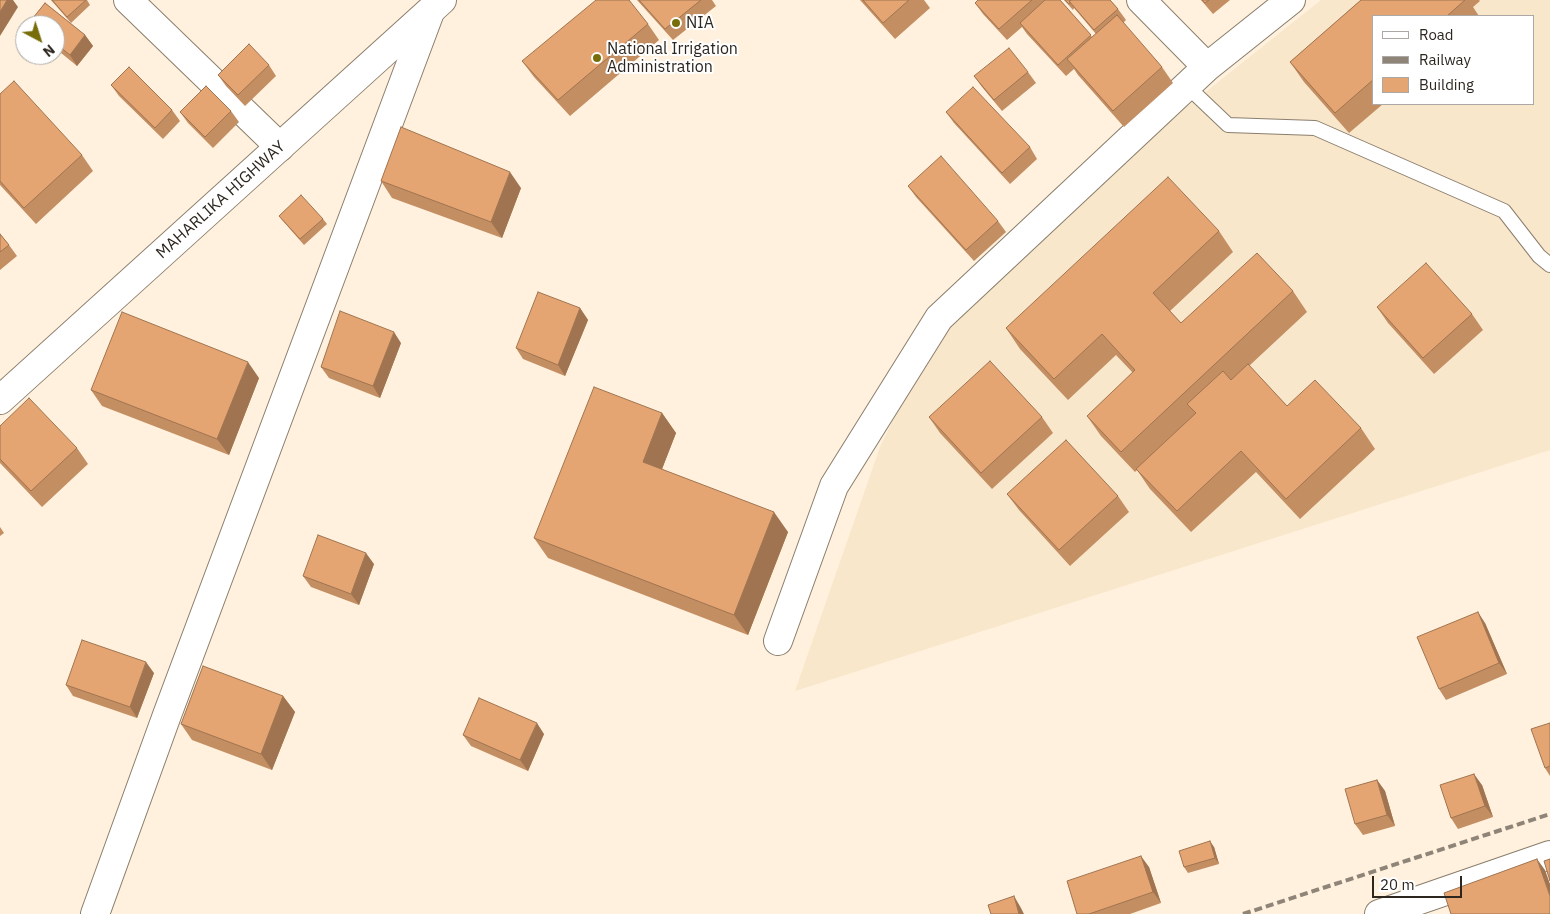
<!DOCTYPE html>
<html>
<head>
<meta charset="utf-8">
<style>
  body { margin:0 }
  #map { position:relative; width:1550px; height:914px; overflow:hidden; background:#fff1dd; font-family:"IBM Plex Sans",sans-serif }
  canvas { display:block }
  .legend { position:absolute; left:1372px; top:15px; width:162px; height:90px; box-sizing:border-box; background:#fff; border:1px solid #aba8a5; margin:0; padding:6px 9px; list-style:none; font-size:15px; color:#2c261f }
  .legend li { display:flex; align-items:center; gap:10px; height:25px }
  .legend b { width:25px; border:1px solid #aba8a5 }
  .north { position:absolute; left:15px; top:15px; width:50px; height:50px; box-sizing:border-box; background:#fff; border:1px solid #aba8a5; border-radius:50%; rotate:140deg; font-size:14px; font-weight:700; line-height:20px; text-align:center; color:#2c261f }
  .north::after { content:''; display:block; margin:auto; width:18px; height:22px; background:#776d0a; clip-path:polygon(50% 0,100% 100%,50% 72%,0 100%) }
  .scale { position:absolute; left:1372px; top:876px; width:90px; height:22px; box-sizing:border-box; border:2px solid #2c261f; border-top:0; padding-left:6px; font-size:15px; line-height:18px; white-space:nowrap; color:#2c261f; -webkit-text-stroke:4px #fff; paint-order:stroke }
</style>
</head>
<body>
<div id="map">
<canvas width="1550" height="914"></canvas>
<ul class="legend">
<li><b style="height:6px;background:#fff"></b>Road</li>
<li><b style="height:6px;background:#8e8578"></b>Railway</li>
<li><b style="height:14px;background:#e4a573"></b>Building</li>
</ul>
<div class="north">N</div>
<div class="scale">20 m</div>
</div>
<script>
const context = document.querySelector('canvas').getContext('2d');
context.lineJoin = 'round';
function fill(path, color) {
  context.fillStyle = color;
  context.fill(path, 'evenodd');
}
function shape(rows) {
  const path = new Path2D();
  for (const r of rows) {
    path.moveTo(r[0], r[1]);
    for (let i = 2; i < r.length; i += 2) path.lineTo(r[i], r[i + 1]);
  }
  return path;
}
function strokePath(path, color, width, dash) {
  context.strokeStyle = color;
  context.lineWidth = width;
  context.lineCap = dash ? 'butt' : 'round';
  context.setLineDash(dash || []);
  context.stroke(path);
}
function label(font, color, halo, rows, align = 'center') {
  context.font = font + ' "IBM Plex Sans",sans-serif';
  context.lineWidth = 4;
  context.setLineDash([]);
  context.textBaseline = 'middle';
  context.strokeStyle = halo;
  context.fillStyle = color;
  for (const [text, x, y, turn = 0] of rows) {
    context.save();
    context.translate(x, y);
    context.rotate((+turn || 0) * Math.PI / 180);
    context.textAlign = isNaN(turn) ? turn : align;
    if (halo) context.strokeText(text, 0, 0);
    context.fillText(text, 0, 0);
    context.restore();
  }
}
const built = shape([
  [1321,0,1550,0,1550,450,795,691,880,447,907,391,962,307,1158,130],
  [1374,16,1534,16,1534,104,1374,104]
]);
const service = shape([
  [1188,87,1228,125,1315,128,1504,211,1539,256,1550,265]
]);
const minor = shape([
  [128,0,280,147],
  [1141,0,1207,67],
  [778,641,834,486,939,318,1207,67,1291,0],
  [95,914,167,715,430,12],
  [1379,914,1550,855]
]);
const trunk = shape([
  [0,400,442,0]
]);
const rail = shape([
  [1243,914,1550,814]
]);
const wall = shape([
  [51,0,87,0,90,5,71,23],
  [637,0,712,0,716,6,673,40],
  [860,0,924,0,930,8,895,39],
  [978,0,1060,0,1092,37,1096,34,1074,8,1073,10,1064,0,1110,0,1118,9,1126,20,1123,23,1162,67,1173,83,1124,127,1078,75,1074,69,1066,76,1027,34,1022,27,1007,40,983,14,975,3],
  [1201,0,1230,0,1213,14],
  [1361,0,1479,0,1480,1,1473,7,1479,16,1374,16,1374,104,1383,104,1349,133,1304,82,1290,62],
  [45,3,85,35,93,46,77,66,55,48,55,25,31,25,29,23],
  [648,24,659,40,570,116,534,77,522,61],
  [269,65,276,76,245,106,226,86,218,75],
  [1028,72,1036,83,1002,111,982,87,974,76],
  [111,85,172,110,180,121,163,139,119,96],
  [0,94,82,155,93,171,36,224,0,185],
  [231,111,239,122,213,148,188,123,180,112],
  [946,112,1030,147,1037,159,1010,184,954,123],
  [381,181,521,188,502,238,392,198],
  [908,186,998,221,1006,232,974,261,916,197],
  [279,216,323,219,327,224,304,245,283,221],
  [1219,231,1233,252,1170,311,1181,323,1293,291,1307,312,1249,366,1287,406,1361,428,1375,449,1300,519,1256,472,1191,532,1150,489,1137,470,1135,472,1101,436,1087,416,1133,373,1116,355,1068,400,1020,349,1006,328],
  [0,234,9,245,17,256,0,270],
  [1377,307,1472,314,1483,330,1434,374,1388,323],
  [580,308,588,320,565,376,523,359,516,348],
  [401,343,380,398,329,378,321,367],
  [259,378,229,455,102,406,91,390],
  [662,413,676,433,662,469,788,532,748,635,548,558,534,538],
  [929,417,1042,417,1053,433,992,489,940,433],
  [0,426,77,448,88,464,42,507,0,463],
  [1007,494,1118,496,1129,512,1070,566,1019,510],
  [0,527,4,533,0,536],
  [374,564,359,605,311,587,303,576],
  [1485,623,1507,674,1446,700,1439,689],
  [154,673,137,718,73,696,66,685],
  [283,696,295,712,272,770,192,740,181,724],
  [1550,723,1550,776,1545,768],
  [544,734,528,771,471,746,463,735],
  [1377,780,1385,791,1395,826,1363,835,1355,824],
  [1482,785,1493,817,1458,829,1451,818],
  [1214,847,1219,864,1188,873,1184,867],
  [1149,867,1161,903,1130,914,1077,914]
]);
const shadedWall = shape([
  [7,0,13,0,18,7,0,36,0,12],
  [85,35,93,46,77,66,70,55],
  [510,172,521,188,502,238,491,222],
  [580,308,588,320,565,376,558,365],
  [394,332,401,343,380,398,373,386],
  [248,362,259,378,229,455,217,439],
  [662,413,676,433,657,482,643,462],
  [774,512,788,532,748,635,734,615],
  [366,553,374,564,359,605,351,594],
  [1478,612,1485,623,1507,674,1499,663],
  [146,662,154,673,137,718,130,707],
  [283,696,295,712,272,770,261,754],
  [537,723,544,734,528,771,520,760],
  [1474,774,1482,785,1493,817,1485,806],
  [1377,780,1385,791,1395,826,1387,815],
  [1210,841,1214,847,1219,864,1215,858],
  [1141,856,1149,867,1161,903,1153,892],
  [1537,859,1545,870,1550,884,1550,896],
  [1014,896,1021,908,1024,914,1019,914]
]);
const building = shape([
  [0,0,7,0,0,12,0,0],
  [52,0,86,0,67,17,52,0],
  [596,0,629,0,648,24,558,100,522,61,596,0],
  [639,0,701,0,665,29,639,0],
  [863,0,909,0,883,23,863,0],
  [978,0,1032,0,999,29,975,3,978,0],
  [1045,0,1060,0,1091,35,1058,65,1020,23,1045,0],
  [1065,0,1071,0,1069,1,1070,2,1069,4,1065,0],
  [1071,0,1110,0,1118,9,1094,30,1069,1,1071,0],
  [1202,0,1209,0,1205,3,1202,0],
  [1361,0,1465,0,1447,16,1374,16,1374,79,1335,113,1290,62,1361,0],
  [45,3,85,35,70,55,55,43,55,25,32,25,29,23,45,3],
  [1117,15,1162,67,1113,111,1067,59,1117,15],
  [249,44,269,65,238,95,218,75,249,44],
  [1009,48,1028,72,994,100,974,76,1009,48],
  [129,67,172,110,155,128,111,85,129,67],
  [14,81,82,155,24,208,0,181,0,94,14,81],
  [206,86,231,111,205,137,180,112,206,86],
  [973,87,1030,147,1002,173,946,112,973,87],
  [401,127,510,172,491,222,381,181,401,127],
  [941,156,998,221,966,250,908,186,941,156],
  [1168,177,1219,231,1153,293,1181,323,1257,253,1293,291,1121,452,1087,416,1135,370,1102,334,1054,379,1006,328,1168,177],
  [301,195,323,219,300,239,279,216,301,195],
  [0,234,9,245,0,252,0,234],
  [1426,263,1472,314,1423,358,1377,307,1426,263],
  [538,292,580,308,558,365,516,348,538,292],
  [340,311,394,332,373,386,321,367,340,311],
  [122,312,248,362,217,439,91,390,122,312],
  [990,361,1042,417,981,473,929,417,990,361],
  [1248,364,1287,406,1315,380,1361,428,1286,499,1241,451,1177,511,1136,469,1196,413,1187,404,1223,371,1231,380,1248,364],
  [594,387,662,413,643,462,774,512,734,615,534,538,594,387],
  [29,398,77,448,31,491,0,459,0,426,29,398],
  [1066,440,1118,496,1059,550,1007,494,1066,440],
  [318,535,366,553,351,594,303,576,318,535],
  [1478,612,1499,663,1439,689,1417,637,1478,612],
  [82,640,146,662,130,707,66,685,82,640],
  [203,666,283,696,261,754,181,724,203,666],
  [479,698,537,723,520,760,463,735,479,698],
  [1550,723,1550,766,1545,768,1531,729,1550,723],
  [1474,774,1485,806,1451,818,1440,785,1474,774],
  [1377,780,1387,815,1355,824,1345,789,1377,780],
  [1210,841,1215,858,1184,867,1179,851,1210,841],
  [1141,856,1153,892,1089,914,1077,914,1067,881,1141,856],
  [1537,859,1550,896,1550,914,1451,914,1444,893,1537,859],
  [1550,859,1550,881,1544,861,1550,859],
  [1014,896,1019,914,991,914,988,905,1014,896]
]);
const markers = [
  [676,23,5,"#776d0a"],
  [597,58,5,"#776d0a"]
];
const poiNames = [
  ["NIA",686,23],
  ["National Irrigation",607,49],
  ["Administration",607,67]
];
const streetNames = [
  ["MAHARLIKA HIGHWAY",221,200,-42]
];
fill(built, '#f9e7cc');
strokePath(service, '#8a7e6c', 16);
strokePath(minor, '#8a7e6c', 30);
strokePath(trunk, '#8a7e6c', 30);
strokePath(service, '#fff', 14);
strokePath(minor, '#fff', 28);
strokePath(trunk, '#fff', 28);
strokePath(rail, '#8e8578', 4, [8, 4]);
fill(wall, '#c48e63');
fill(shadedWall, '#a07450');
fill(building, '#e4a573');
strokePath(building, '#a07450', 1);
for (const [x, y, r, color] of markers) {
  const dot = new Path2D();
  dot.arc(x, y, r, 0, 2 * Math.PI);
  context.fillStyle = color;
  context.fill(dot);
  strokePath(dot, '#fff', 2);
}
label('16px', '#2c261f', '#fff', poiNames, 'left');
label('16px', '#2c261f', '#fff', streetNames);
</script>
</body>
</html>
